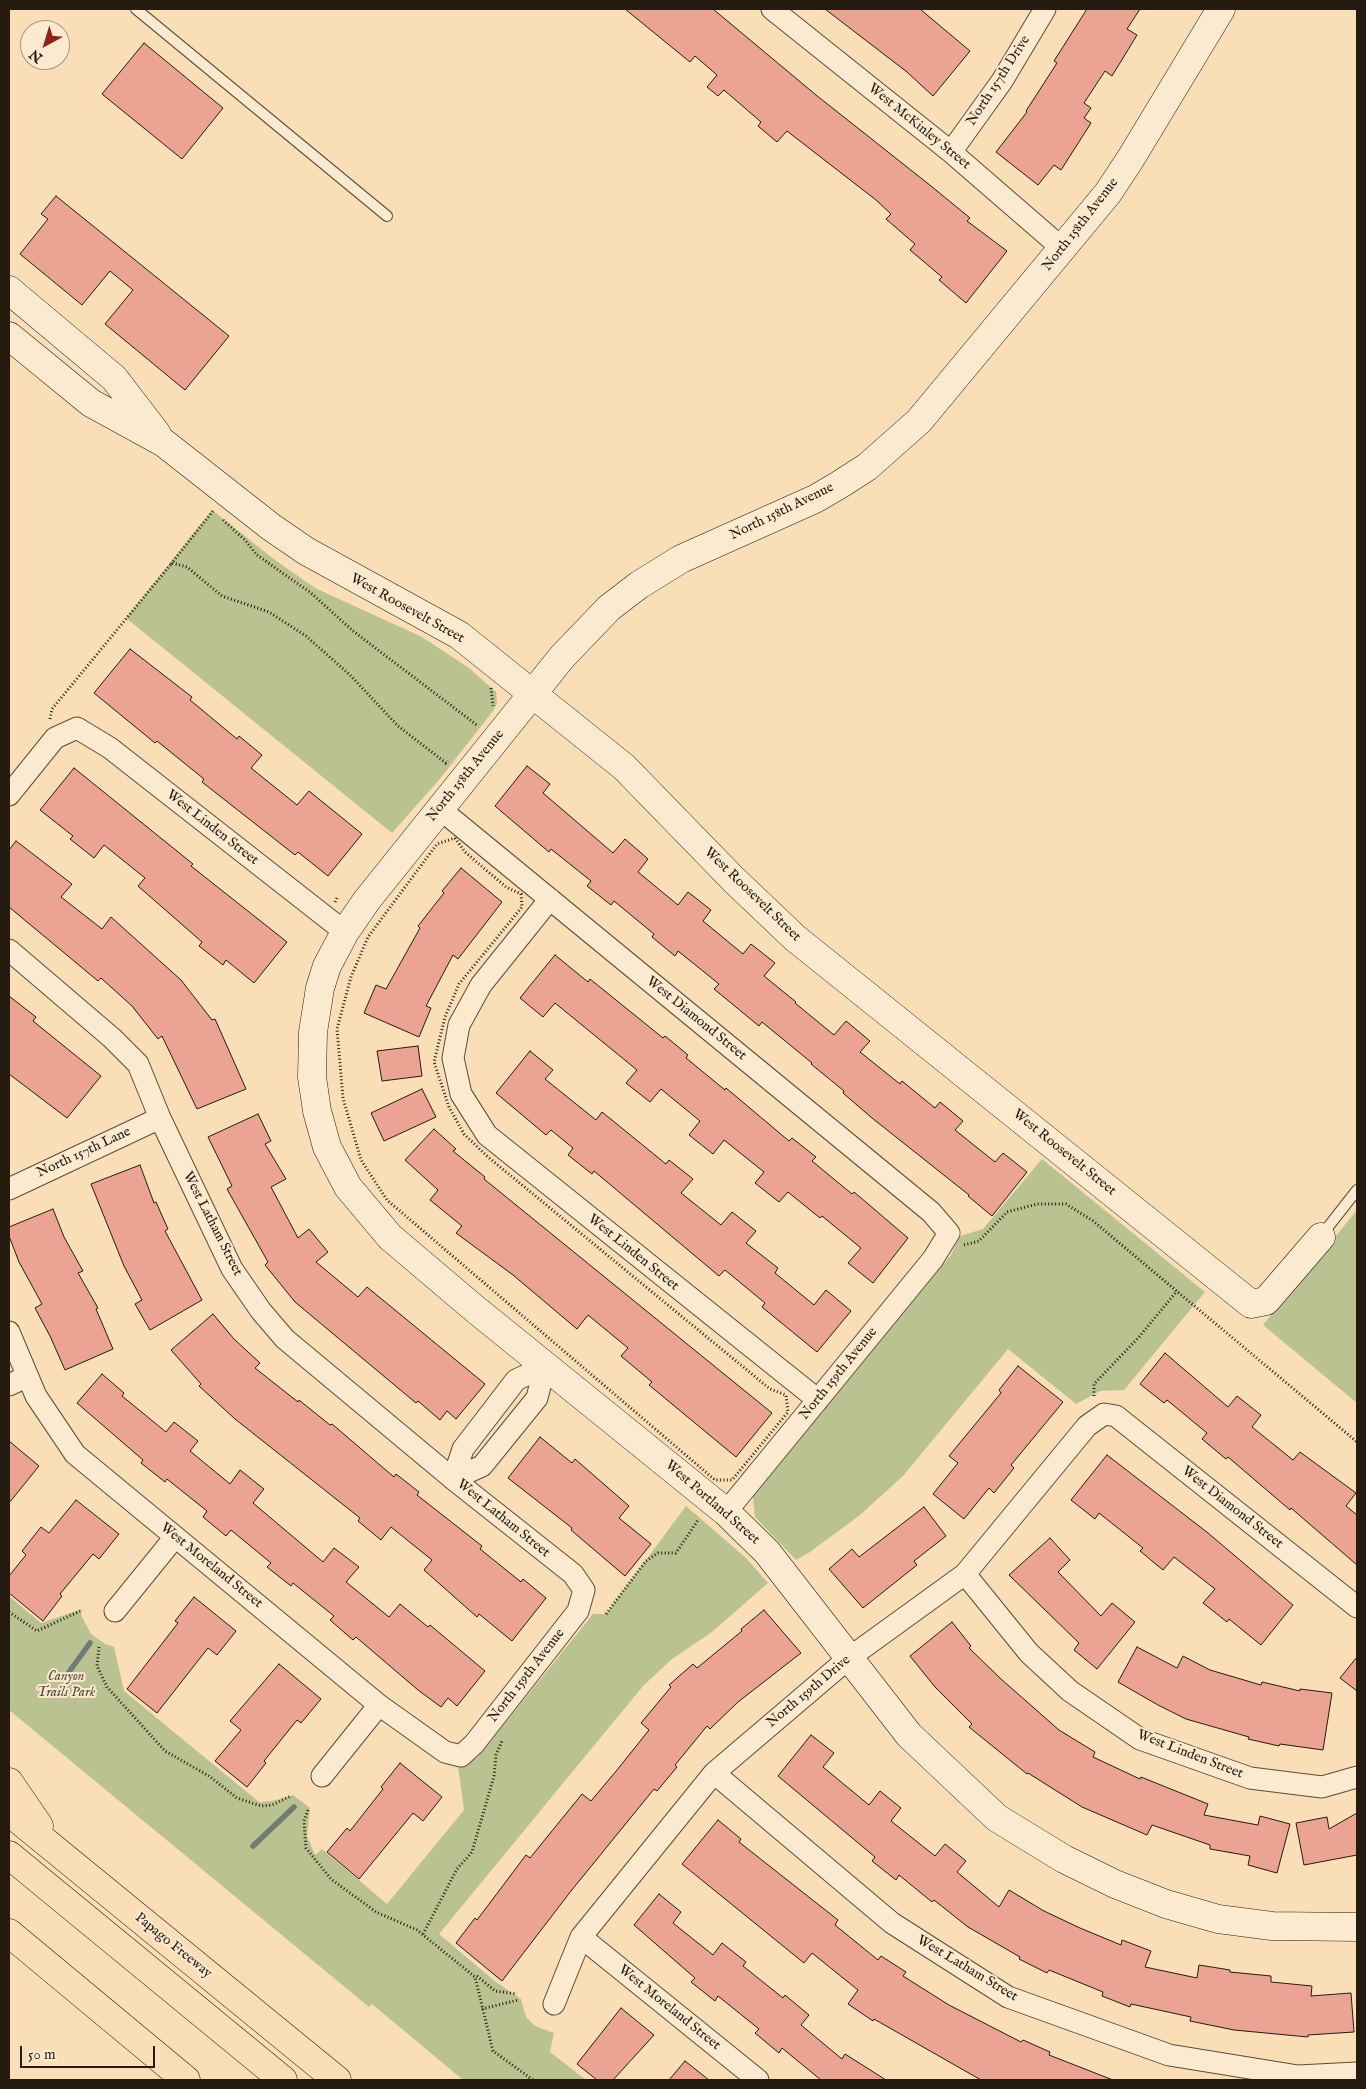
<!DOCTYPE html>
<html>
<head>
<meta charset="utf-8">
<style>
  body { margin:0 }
  #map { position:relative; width:1366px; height:2089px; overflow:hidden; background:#fadeb7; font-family:"IM FELL English",serif }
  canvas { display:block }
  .frame { position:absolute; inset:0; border:10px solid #251b0f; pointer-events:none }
  .north { position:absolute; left:20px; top:20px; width:50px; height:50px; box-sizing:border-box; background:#fcead0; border:1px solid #a69783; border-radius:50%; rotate:219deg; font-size:14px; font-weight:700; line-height:20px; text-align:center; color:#251b0f }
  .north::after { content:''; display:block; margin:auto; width:18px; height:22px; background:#8f2418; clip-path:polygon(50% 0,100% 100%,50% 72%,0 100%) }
  .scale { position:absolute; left:20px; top:2046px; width:135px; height:22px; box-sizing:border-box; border:2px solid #251b0f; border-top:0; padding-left:6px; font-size:15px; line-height:18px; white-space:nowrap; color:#251b0f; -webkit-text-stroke:4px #fcead0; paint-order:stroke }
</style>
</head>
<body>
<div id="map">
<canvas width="1366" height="2089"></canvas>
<div class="frame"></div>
<div class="north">N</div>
<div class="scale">50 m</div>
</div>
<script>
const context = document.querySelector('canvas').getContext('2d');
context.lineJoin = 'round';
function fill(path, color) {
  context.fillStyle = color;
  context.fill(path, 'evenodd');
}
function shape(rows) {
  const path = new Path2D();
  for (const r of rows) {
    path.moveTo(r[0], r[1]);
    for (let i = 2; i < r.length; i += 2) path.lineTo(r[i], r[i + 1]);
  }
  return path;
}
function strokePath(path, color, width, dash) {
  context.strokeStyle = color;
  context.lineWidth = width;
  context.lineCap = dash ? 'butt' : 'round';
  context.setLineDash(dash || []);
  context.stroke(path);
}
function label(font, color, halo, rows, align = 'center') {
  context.font = font + ' "IM FELL English",serif';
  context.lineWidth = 4;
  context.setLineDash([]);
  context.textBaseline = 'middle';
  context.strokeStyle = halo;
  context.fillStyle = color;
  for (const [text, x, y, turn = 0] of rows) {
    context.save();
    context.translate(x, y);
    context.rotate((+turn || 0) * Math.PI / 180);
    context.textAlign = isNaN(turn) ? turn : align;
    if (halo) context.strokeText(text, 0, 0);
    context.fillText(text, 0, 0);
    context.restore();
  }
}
const green = shape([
  [212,510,275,560,315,588,422,637,469,668,496,692,497,703,493,711,439,780,392,833,126,618],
  [1042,1159,1205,1292,1124,1390,1100,1391,1076,1404,1008,1349,903,1476,860,1515,810,1552,796,1560,755,1517,753,1497,951,1255,960,1236,983,1229],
  [1357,1210,1357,1403,1263,1325],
  [686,1506,746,1558,768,1583,712,1632,672,1659,643,1686,439,1934,496,1982,521,1999,526,2017,535,2026,554,2033,550,2052,586,2080,463,2080,372,2004,369,2007,9,1710,9,1596,41,1623,82,1609,81,1615,91,1634,105,1644,114,1647,124,1691,259,1802,272,1801,293,1795,310,1808,307,1836,315,1855,322,1849,387,1904,464,1810,458,1766,477,1758,593,1614,606,1614]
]);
const stream = shape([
  [69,1672,90,1643],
  [253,1846,294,1807]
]);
const building = shape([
  [625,9,713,9,816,95,931,186,970,218,967,221,1007,251,966,303,939,280,942,277,910,250,915,244,886,219,891,214,876,200,787,131,777,142,758,126,761,122,724,90,718,96,707,87,717,75,695,56,690,62,625,9],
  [825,9,920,9,970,51,933,96,907,72,825,9],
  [1087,9,1140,9,1127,29,1137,35,1112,76,1105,71,1084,103,1091,108,1084,118,1091,123,1061,170,1054,165,1038,185,996,152,1027,112,1026,111,1057,63,1054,61,1087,9],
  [144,43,223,108,182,159,102,94,144,43],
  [56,196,229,336,185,390,105,324,133,290,110,271,82,305,20,254,48,219,41,214,56,196],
  [130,649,192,697,190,700,237,739,239,736,262,755,251,768,297,805,309,791,362,834,328,876,298,852,295,855,202,782,204,779,157,741,155,743,94,693,130,649],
  [527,766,550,784,543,793,613,853,625,839,648,859,638,872,678,905,688,892,711,910,703,921,743,954,751,944,775,963,764,976,796,1002,795,1003,834,1035,846,1021,870,1041,860,1052,900,1084,902,1081,935,1108,940,1102,963,1121,955,1130,995,1162,1003,1153,1027,1172,992,1216,968,1196,969,1195,872,1118,843,1093,844,1091,811,1064,812,1063,762,1022,759,1026,714,989,719,984,678,951,675,956,652,937,654,934,614,901,611,905,587,886,591,881,551,849,549,852,495,806,527,766],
  [74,768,193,864,191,866,287,942,254,983,226,960,223,965,199,946,202,942,138,886,145,878,104,845,94,858,70,839,73,836,40,810,74,768],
  [16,841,72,884,61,897,102,929,111,917,181,980,212,1020,215,1019,246,1089,197,1109,162,1036,158,1039,132,1006,101,978,98,981,9,907,9,850,16,841],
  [461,868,502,902,458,959,453,955,426,1006,431,1008,419,1037,364,1013,376,985,386,989,420,928,418,926,444,893,442,891,461,868],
  [555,955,588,982,590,979,663,1038,665,1036,688,1055,686,1058,725,1090,726,1088,789,1141,792,1138,816,1157,812,1161,852,1194,854,1192,908,1238,873,1283,848,1263,861,1248,822,1216,820,1218,788,1192,779,1202,755,1183,764,1172,724,1140,713,1154,689,1135,700,1121,661,1089,650,1102,626,1083,637,1070,555,1003,543,1017,520,998,555,955],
  [9,996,36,1017,33,1021,101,1076,67,1118,9,1074,9,996],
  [418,1046,422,1076,382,1081,377,1051,418,1046],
  [530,1051,553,1070,545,1079,596,1120,602,1112,666,1164,669,1160,693,1179,681,1193,721,1225,732,1212,756,1231,746,1243,778,1268,775,1273,814,1305,826,1290,851,1311,817,1352,762,1307,765,1303,725,1270,719,1276,594,1171,592,1174,568,1155,573,1148,551,1130,546,1135,496,1093,530,1051],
  [422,1089,436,1117,384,1141,371,1113,422,1089],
  [258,1114,271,1141,265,1144,286,1179,271,1187,298,1238,309,1229,328,1252,316,1262,358,1297,367,1287,485,1384,456,1419,447,1411,440,1420,418,1401,416,1403,295,1302,265,1265,268,1262,227,1189,232,1186,208,1137,258,1114],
  [434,1129,456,1149,453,1151,485,1177,484,1179,772,1413,736,1457,649,1385,652,1382,621,1356,628,1348,588,1315,577,1329,513,1275,456,1233,462,1226,430,1200,438,1190,405,1160,434,1129],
  [140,1165,154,1203,156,1202,168,1229,165,1231,202,1300,150,1330,135,1304,142,1300,124,1266,91,1184,140,1165],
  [53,1209,64,1237,83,1271,78,1273,98,1308,96,1309,113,1349,65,1370,50,1336,35,1308,42,1304,19,1262,9,1236,9,1227,53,1209],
  [213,1314,234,1339,260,1363,255,1368,298,1402,299,1400,330,1425,332,1424,394,1477,396,1474,419,1492,417,1495,482,1546,480,1549,521,1582,523,1579,546,1598,512,1641,479,1614,477,1617,424,1570,432,1560,391,1527,381,1540,358,1521,360,1518,235,1419,199,1386,201,1384,171,1350,213,1314],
  [1165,1353,1228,1407,1237,1396,1261,1415,1252,1427,1293,1460,1300,1452,1356,1493,1346,1506,1357,1515,1357,1565,1291,1508,1290,1510,1228,1457,1226,1459,1202,1439,1207,1433,1167,1400,1164,1403,1140,1384,1165,1353],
  [1018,1366,1063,1402,1011,1465,1014,1468,994,1493,989,1488,964,1519,933,1494,958,1463,949,1456,1001,1393,999,1390,1018,1366],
  [102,1374,124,1393,122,1396,166,1432,174,1422,198,1441,190,1451,230,1484,240,1470,264,1489,253,1503,323,1562,334,1548,359,1567,346,1582,389,1617,400,1604,428,1627,430,1625,485,1671,457,1706,448,1698,441,1707,418,1690,356,1637,353,1640,330,1620,334,1616,293,1583,291,1586,267,1567,271,1563,231,1530,226,1536,203,1517,207,1511,167,1479,165,1482,141,1463,143,1460,77,1403,102,1374],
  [540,1437,572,1463,575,1459,629,1506,619,1518,651,1544,625,1576,571,1530,572,1528,508,1478,540,1437],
  [9,1441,39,1466,9,1503,9,1441],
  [1107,1455,1208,1533,1293,1605,1261,1645,1229,1619,1227,1622,1203,1603,1215,1589,1174,1557,1163,1570,1140,1551,1143,1548,1099,1513,1095,1519,1071,1500,1107,1455],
  [76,1500,119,1534,99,1559,93,1554,60,1594,62,1596,43,1621,9,1593,9,1576,26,1555,22,1551,41,1527,49,1533,76,1500],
  [924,1507,946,1536,914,1561,917,1565,863,1608,829,1569,852,1549,859,1557,924,1507],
  [1050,1538,1070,1560,1058,1572,1101,1616,1112,1603,1135,1622,1097,1669,1074,1650,1079,1643,1009,1575,1050,1538],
  [194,1597,236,1631,217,1655,208,1648,157,1713,127,1689,178,1623,175,1621,194,1597],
  [764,1610,801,1653,738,1702,710,1729,707,1726,675,1765,677,1767,657,1791,654,1789,571,1891,502,1981,456,1943,475,1918,477,1920,526,1855,530,1858,582,1794,591,1801,617,1770,649,1730,641,1723,671,1687,669,1685,693,1664,697,1668,742,1631,741,1629,764,1610],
  [952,1622,971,1646,969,1648,1001,1679,1059,1730,1095,1752,1093,1757,1140,1779,1141,1777,1208,1804,1204,1815,1258,1825,1260,1816,1290,1824,1277,1873,1248,1865,1250,1856,1210,1849,1210,1845,1152,1825,1147,1835,1082,1807,1028,1773,1027,1774,969,1727,972,1724,935,1687,910,1656,952,1622],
  [1137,1647,1177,1668,1183,1656,1210,1670,1261,1685,1262,1682,1300,1691,1300,1689,1332,1693,1323,1750,1280,1744,1279,1746,1248,1739,1249,1737,1186,1719,1158,1705,1118,1682,1137,1647],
  [1357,1657,1357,1691,1340,1678,1357,1657],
  [279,1664,321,1699,301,1723,297,1720,264,1761,266,1763,247,1787,215,1761,241,1730,230,1721,279,1664],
  [811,1735,834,1753,823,1767,869,1805,880,1791,901,1808,891,1821,935,1856,945,1844,966,1861,957,1872,999,1907,1009,1890,1044,1911,1080,1928,1121,1945,1122,1940,1151,1951,1145,1967,1197,1978,1199,1965,1230,1970,1230,1972,1271,1976,1271,1982,1312,1986,1311,1996,1351,1993,1354,2032,1308,2035,1308,2037,1234,2030,1190,2021,1191,2017,1131,2004,1130,2007,1102,1996,1103,1992,1049,1970,1047,1973,1019,1959,1020,1957,968,1927,934,1900,932,1902,899,1875,896,1880,872,1861,875,1857,778,1776,811,1735],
  [400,1763,442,1797,423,1821,413,1813,359,1879,327,1852,347,1828,350,1831,383,1789,381,1787,400,1763],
  [1357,1813,1357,1855,1304,1865,1296,1823,1327,1817,1329,1829,1357,1813],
  [718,1820,741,1839,739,1842,838,1920,835,1925,878,1960,881,1956,906,1972,903,1976,949,2005,1021,2042,1023,2040,1050,2052,1049,2055,1113,2080,981,2080,874,2019,873,2021,848,2004,858,1990,812,1953,804,1963,682,1864,718,1820],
  [659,1894,681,1912,673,1923,713,1955,722,1943,746,1962,743,1966,783,1998,785,1995,809,2015,801,2025,842,2059,845,2054,886,2080,821,2080,782,2048,779,2053,755,2033,759,2029,718,1996,715,2001,691,1982,695,1978,634,1925,659,1894],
  [621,2008,654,2035,613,2080,597,2080,577,2064,621,2008],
  [685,2061,709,2080,669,2080,685,2061]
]);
const path = shape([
  [223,520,245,540,257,555,311,593,353,631,478,726],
  [171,564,213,511],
  [491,688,493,706],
  [50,719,52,709,172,563,187,567,222,596,269,612,306,636,350,675,398,726,446,763,448,761],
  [455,838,465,852,506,887,521,894,522,907,459,984,445,1017,434,1062,449,1107,464,1134,488,1157,770,1389,786,1395,788,1412,732,1480,715,1480,387,1200,361,1160,343,1098,337,1029,351,977,368,937,437,844,455,838],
  [335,902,338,896],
  [964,1245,979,1241,1007,1212,1037,1204,1066,1204,1093,1221,1357,1442],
  [1094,1396,1094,1384,1139,1337,1177,1291],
  [9,1612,37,1631,80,1611],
  [606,1614,646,1561,658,1553,676,1553,698,1520],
  [99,1647,97,1666,107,1687,165,1751,209,1776,237,1798,261,1806,272,1805,291,1796],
  [308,1810,304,1821,306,1848,331,1879,376,1912,417,1930,475,1977,493,2051,533,2080],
  [423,1934,457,1869,472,1852,494,1776,496,1755,502,1741],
  [477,1976,495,1991,517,1994],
  [482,2009,518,2000]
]);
const lane = shape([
  [136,9,387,216],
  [1321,1236,1357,1190]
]);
const street = shape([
  [772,9,951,152,1063,249],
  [951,152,1002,81,1045,9],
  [9,795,55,738,77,728,110,748,345,932],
  [440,809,931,1212,949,1233,933,1259,726,1512],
  [550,899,481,985,459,1025,453,1058,461,1094,487,1135,818,1400],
  [9,950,112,1038,138,1064,160,1118,232,1269,261,1311,285,1339,453,1479,573,1574,584,1590,578,1611,474,1744,461,1756,445,1752,379,1705,75,1454,36,1396,9,1332],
  [9,1189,160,1118],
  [9,1385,26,1377],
  [453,1479,482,1466,537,1398,545,1366],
  [453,1479,463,1449,516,1380,545,1366],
  [965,1574,1029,1653,1070,1691,1140,1739,1250,1778,1322,1787,1357,1777],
  [115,1611,175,1537],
  [714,1773,892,1923,1008,1997,1169,2055,1298,2076,1357,2073],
  [322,1776,379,1705],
  [581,1937,758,2080],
  [554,2004,581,1937,714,1773,849,1658,965,1574,1087,1426,1104,1414,1116,1416,1357,1607]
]);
const secondary = shape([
  [1221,9,1131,158,1108,193,919,421,867,467,839,485,815,499,681,559,639,585,609,608,562,657,367,900,345,932,327,966,320,988,313,1032,312,1077,317,1111,327,1147,348,1187,390,1237,475,1309,726,1512,767,1552,909,1735,997,1818,1064,1859,1115,1884,1166,1904,1218,1919,1272,1926,1357,1927],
  [9,290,114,378,157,434],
  [9,336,91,403,164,443,271,527,306,551,459,635,624,767,734,880,795,938,1251,1304,1266,1301,1321,1237]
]);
const highway = shape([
  [9,1782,39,1826],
  [9,1812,337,2080],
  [9,1855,283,2080],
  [9,1933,186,2080]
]);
const streetNames = [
  ["North 157th Drive",999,81,-57],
  ["West McKinley Street",919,127,39],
  ["North 158th Avenue",1081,225,-52],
  ["North 158th Avenue",782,512,-26],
  ["West Roosevelt Street",407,609,29],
  ["North 158th Avenue",466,776,-51],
  ["West Linden Street",212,828,38],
  ["West Roosevelt Street",752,895,44],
  ["West Diamond Street",696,1019,39],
  ["North 157th Lane",84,1153,-25],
  ["West Roosevelt Street",1064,1153,39],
  ["West Latham Street",212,1224,63],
  ["West Linden Street",633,1253,39],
  ["North 159th Avenue",839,1374,-51],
  ["West Portland Street",712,1503,41],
  ["West Diamond Street",1232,1508,38],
  ["West Latham Street",503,1519,39],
  ["West Moreland Street",211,1566,39],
  ["North 159th Avenue",527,1676,-52],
  ["North 159th Drive",809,1692,-40],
  ["West Linden Street",1190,1755,21],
  ["Papago Freeway",173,1946,39],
  ["West Latham Street",967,1969,31],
  ["West Moreland Street",669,2008,39]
];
const parkNames = [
  ["Canyon",66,1677],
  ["Trails Park",66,1693]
];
fill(green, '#bac291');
strokePath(stream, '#6f7b73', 5.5);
fill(building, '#eba394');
strokePath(building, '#251b0f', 1);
strokePath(lane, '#5a4c39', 12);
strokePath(street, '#5a4c39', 23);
strokePath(secondary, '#251b0f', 29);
strokePath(highway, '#251b0f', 29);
strokePath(path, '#251b0f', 3, [1, 2.5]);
strokePath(lane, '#fcead0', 10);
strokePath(street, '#fcead0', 21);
strokePath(secondary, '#fcead0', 28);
strokePath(highway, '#fadeb7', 28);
label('14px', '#251b0f', '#fcead0', streetNames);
label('italic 14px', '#524d36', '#fcead0', parkNames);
</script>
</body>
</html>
